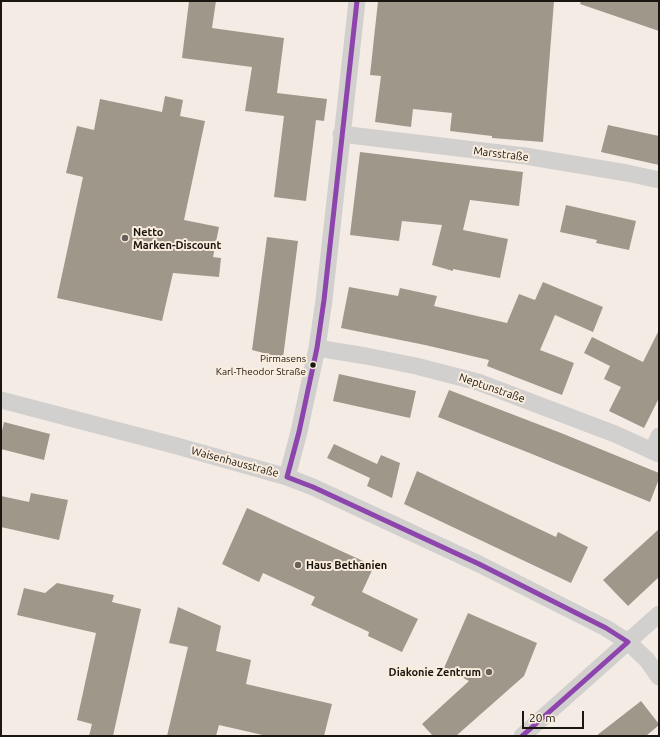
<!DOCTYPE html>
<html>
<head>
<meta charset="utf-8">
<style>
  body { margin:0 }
  #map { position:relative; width:660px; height:737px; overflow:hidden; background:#f4ece4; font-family:Ubuntu,sans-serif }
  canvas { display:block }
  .frame { position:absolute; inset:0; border:2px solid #1a1610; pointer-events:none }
  .scale { position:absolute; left:522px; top:711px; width:62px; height:18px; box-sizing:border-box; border:2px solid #1a1610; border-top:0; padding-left:5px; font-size:12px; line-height:14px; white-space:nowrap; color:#1a1610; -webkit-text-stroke:3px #faedde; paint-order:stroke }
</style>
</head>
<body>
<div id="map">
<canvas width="660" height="737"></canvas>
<div class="frame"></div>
<div class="scale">20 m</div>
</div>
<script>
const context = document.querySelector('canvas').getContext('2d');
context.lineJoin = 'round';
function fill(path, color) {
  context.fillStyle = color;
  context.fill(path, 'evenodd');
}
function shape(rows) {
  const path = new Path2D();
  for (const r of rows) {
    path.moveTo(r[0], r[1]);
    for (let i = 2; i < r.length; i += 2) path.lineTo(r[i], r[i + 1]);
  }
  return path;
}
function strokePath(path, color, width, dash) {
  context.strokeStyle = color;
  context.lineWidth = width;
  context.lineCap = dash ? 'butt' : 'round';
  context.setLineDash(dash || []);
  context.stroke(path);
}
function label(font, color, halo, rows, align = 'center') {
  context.font = font + ' Ubuntu,sans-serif';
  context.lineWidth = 4;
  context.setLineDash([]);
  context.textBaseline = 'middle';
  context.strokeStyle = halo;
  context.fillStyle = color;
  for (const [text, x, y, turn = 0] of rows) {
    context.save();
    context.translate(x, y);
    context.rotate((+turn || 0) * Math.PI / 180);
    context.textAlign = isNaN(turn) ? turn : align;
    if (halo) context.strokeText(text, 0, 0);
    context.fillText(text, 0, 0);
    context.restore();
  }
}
const building = shape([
  [189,1,216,1,212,28,284,38,277,93,327,99,324,121,316,120,306,201,274,197,284,116,245,111,252,67,182,58],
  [378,1,554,1,543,142,492,138,492,136,450,131,452,113,413,109,411,127,375,122,381,76,370,75],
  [581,1,659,1,659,31,580,4],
  [165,96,183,100,180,116,205,121,184,220,219,227,213,257,221,258,219,277,173,273,162,321,57,298,83,177,66,173,77,126,94,130,100,99,162,112],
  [608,125,659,136,659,165,601,152],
  [360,152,523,172,519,206,470,200,463,230,508,239,500,278,453,269,453,271,432,265,442,225,402,221,399,241,350,235],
  [566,205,636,221,629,250,596,243,597,240,560,232],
  [267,237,298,241,283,358,252,350],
  [543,282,603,307,593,332,555,315,540,350,574,363,562,395,487,366,489,360,425,345,341,328,349,287,398,296,400,288,437,296,434,306,507,323,519,294,535,300],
  [659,330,659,398,644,428,609,411,621,387,604,379,610,366,584,353,592,337,643,362],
  [339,374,416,391,410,418,333,401],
  [449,390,561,433,659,473,659,479,650,502,527,452,438,417],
  [4,422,50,434,44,460,1,449,1,435],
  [334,444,377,464,381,455,400,463,392,498,367,486,370,478,327,458],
  [417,471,556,537,558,532,588,547,571,583,404,504],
  [31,493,68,500,59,540,1,527,1,496,29,502],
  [247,508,374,566,362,592,418,619,402,652,368,636,369,632,311,605,315,597,263,573,259,582,222,564],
  [659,529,659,577,628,606,603,580],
  [57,583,114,595,112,602,141,609,113,736,89,736,92,724,77,720,96,633,17,615,24,588,45,593],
  [178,607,221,626,216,651,251,660,246,684,332,704,324,736,267,736,219,725,216,736,167,736,188,647,169,643],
  [468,613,537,643,524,676,456,736,433,736,422,724,469,681,444,668],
  [641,701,659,724,659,725,646,736,596,736]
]);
const street = shape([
  [341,134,525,156,627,173,659,180],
  [317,348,366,356,416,366,478,382,615,434,659,454],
  [1,400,177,446,287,477,313,487,479,564,606,628,628,642,647,660,659,677],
  [652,451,659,436],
  [287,477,299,432,317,348,324,300,357,1],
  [522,736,659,614]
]);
const bus1 = shape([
  [357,1,324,300,317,348,299,432,287,477,313,487,479,564,606,628,628,642,522,736]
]);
const markers = [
  [125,238,4,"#66615a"],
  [313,365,3.5,"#1a1610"],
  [298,565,4,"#66615a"],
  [489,672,4,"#66615a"]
];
const busNames = [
  ["Pirmasens",306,359],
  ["Karl-Theodor Straße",306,372]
];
const streetNames = [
  ["Marsstraße",501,154,7],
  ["Neptunstraße",492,388,19],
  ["Waisenhausstraße",235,462,15]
];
const poiNames = [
  ["Netto",133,232],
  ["Marken-Discount",133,245],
  ["Haus Bethanien",306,565],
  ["Diakonie Zentrum",481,672,"right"]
];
fill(building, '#a0978b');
strokePath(street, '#d1d0ce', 17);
strokePath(bus1, '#8e44ad', 5);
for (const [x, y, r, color] of markers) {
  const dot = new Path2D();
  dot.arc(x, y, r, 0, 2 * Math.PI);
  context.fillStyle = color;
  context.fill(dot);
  strokePath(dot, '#faedde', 1.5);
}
label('10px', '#1a1610', '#faedde', busNames, 'right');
label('11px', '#1a1610', '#faedde', streetNames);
label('bold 11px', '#1a1610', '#faedde', poiNames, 'left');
</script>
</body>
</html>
